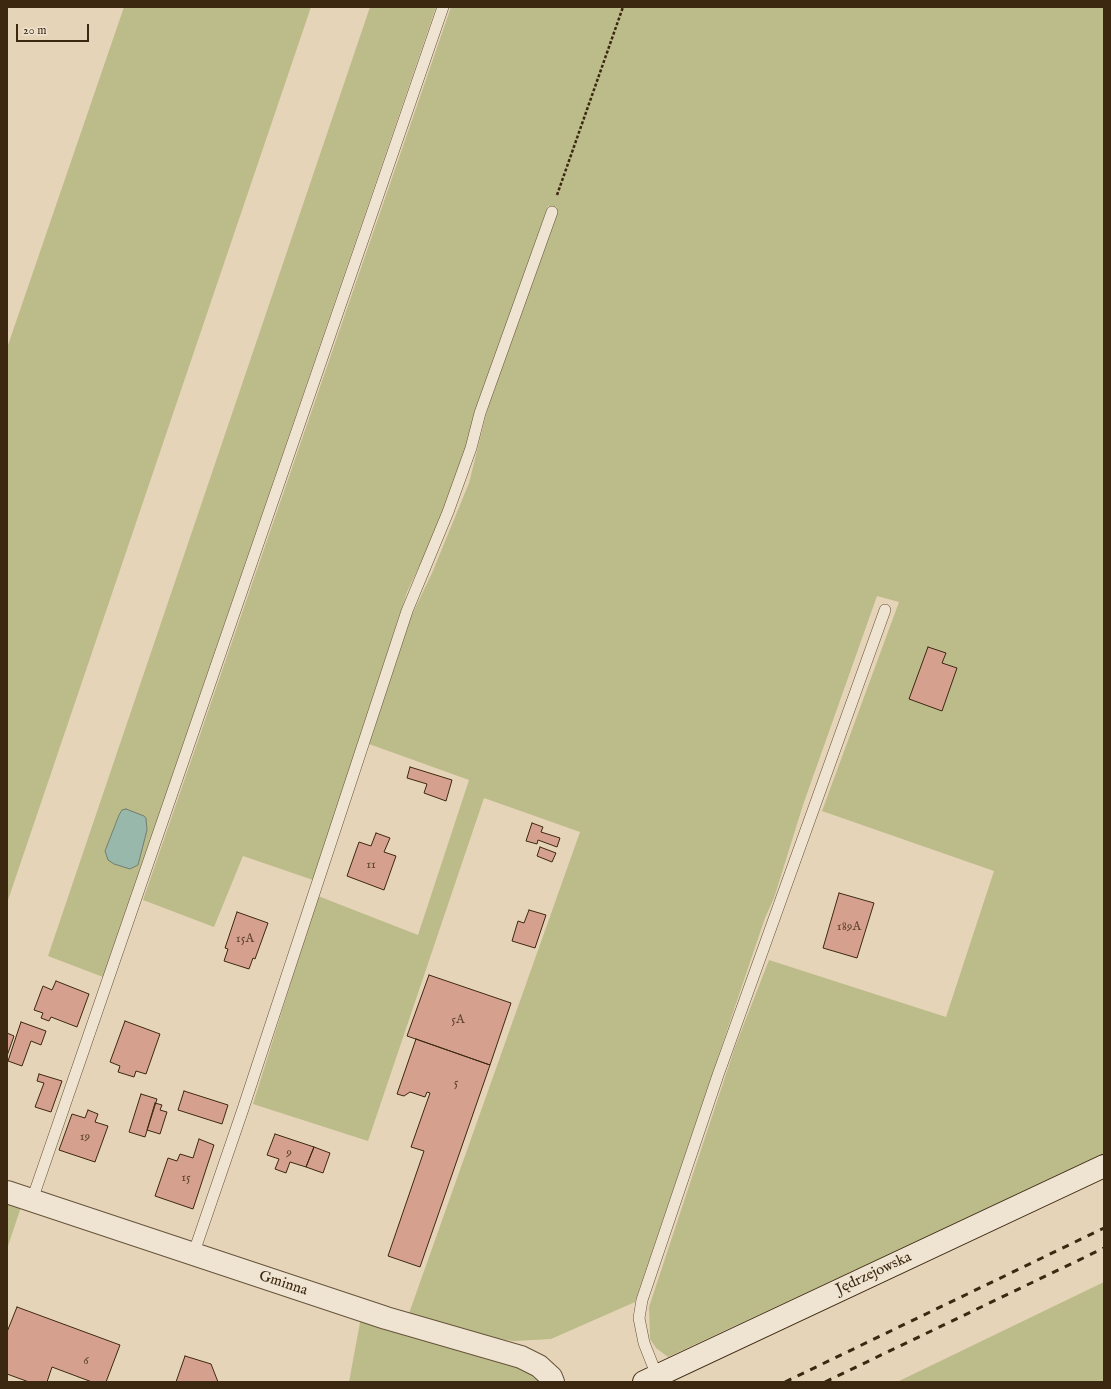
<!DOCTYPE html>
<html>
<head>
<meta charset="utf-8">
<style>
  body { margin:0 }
  #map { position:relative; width:1111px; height:1389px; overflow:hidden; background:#e6d4b8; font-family:"IM FELL English",serif }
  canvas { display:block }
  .frame { position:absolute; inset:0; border:8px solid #3c2810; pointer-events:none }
  .scale { position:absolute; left:16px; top:24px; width:73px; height:18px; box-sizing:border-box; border:2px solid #3c2810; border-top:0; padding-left:5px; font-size:12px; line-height:14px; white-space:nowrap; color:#3c2810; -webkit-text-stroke:3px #efe3d1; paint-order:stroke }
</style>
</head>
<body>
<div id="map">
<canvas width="1111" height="1389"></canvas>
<div class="frame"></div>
<div class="scale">20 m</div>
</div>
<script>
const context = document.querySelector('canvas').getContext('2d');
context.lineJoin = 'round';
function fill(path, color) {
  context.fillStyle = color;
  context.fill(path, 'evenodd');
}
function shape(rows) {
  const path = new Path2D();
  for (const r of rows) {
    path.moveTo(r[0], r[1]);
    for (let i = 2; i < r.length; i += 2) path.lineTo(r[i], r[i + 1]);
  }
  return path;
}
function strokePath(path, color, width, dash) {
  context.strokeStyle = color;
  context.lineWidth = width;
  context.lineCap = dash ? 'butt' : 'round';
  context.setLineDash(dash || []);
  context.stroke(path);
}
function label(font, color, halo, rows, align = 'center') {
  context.font = font + ' "IM FELL English",serif';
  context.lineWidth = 4;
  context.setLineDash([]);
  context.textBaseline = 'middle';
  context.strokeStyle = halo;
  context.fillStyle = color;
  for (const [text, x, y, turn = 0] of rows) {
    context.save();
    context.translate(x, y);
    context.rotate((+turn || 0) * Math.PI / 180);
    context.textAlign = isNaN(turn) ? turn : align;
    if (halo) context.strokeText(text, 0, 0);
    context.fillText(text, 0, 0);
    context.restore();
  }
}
const green = shape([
  [124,7,311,7,7,903,7,348],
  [370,7,436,7,103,977,48,956],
  [119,815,141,853,138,865,130,869,123,866,105,851],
  [451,7,1104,7,1104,1154,668,1357,656,1348,650,1339,649,1307,735,1047,769,960,946,1017,994,871,822,811,899,602,877,596,803,805,774,898,765,918,635,1302,551,1339,514,1341,484,1337,407,1319,580,832,484,798,368,1141,253,1104,318,896,418,935,469,780,369,744,411,617,432,573,469,483,486,415,497,377,557,207,548,206,473,422,466,451,439,524,407,592,313,880,243,856,214,927,143,900],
  [7,1199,22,1204,7,1249],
  [1104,1282,1104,1382,897,1382],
  [361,1317,518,1365,545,1382,349,1382]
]);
const water = shape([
  [126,809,144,816,146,818,147,830,138,865,130,869,114,864,108,860,105,851,119,815,122,810,126,809]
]);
const building = shape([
  [928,647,946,653,942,663,957,668,942,711,909,699,928,647],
  [410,767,452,780,446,801,424,793,427,784,407,778,410,767],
  [532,823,543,827,541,832,560,838,557,847,538,840,537,844,526,841,532,823],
  [376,833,390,838,384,852,396,856,384,890,347,876,359,842,371,846,376,833],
  [540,847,556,853,552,862,537,856,540,847],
  [839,893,874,903,857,958,823,948,839,893],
  [529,910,546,915,535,948,512,941,518,921,524,923,529,910],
  [237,912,268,923,255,959,253,958,249,969,224,961,228,949,225,948,237,912],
  [429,975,511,1003,490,1065,407,1036,429,975],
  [56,981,89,994,77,1027,51,1017,49,1021,41,1018,43,1013,34,1010,43,986,52,990,56,981],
  [125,1021,160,1034,146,1074,136,1071,134,1077,118,1072,120,1066,110,1062,125,1021],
  [21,1022,46,1031,41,1045,31,1041,22,1066,8,1061,21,1022],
  [7,1033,14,1036,7,1056,7,1033],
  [416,1039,490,1065,420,1267,388,1256,424,1151,411,1147,430,1093,427,1092,425,1097,410,1092,404,1096,397,1094,416,1039],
  [39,1074,62,1081,51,1112,35,1107,44,1083,37,1081,39,1074],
  [184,1091,228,1105,222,1124,178,1110,184,1091],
  [141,1094,157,1099,145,1137,129,1132,141,1094],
  [155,1103,162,1105,160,1110,167,1112,160,1134,147,1130,155,1103],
  [88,1110,98,1114,95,1122,108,1126,95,1162,59,1150,72,1114,85,1118,88,1110],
  [275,1134,314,1147,306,1167,290,1162,286,1173,275,1169,279,1159,267,1155,275,1134],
  [199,1139,214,1145,193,1209,155,1196,168,1158,177,1161,180,1154,193,1158,199,1139],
  [314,1147,330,1153,323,1173,306,1167,314,1147],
  [17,1307,120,1345,106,1382,92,1382,52,1367,47,1382,29,1382,7,1374,7,1332,17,1307],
  [185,1356,211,1364,218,1382,176,1382,185,1356]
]);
const path = shape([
  [557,195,623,7]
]);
const lane = shape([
  [32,1200,443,7],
  [193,1255,243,1109,407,611,448,512,471,448,480,413,552,212],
  [657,1376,644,1343,639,1318,642,1300,718,1075,885,610]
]);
const street = shape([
  [7,1192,386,1318,521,1357,539,1366,551,1377,553,1382]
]);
const secondary = shape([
  [644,1382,1104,1166]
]);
const rail = shape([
  [785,1382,1104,1228],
  [825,1382,1104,1248]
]);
const numberNames = [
  ["11",371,865],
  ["189A",849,927],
  ["15A",245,939],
  ["5A",458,1020],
  ["5",456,1083],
  ["19",85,1137],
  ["9",289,1153],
  ["15",186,1178],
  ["6",86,1361]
];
const streetNames = [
  ["Jędrzejowska",874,1274,-25],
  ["Gminna",283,1284,18]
];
fill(green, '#bcbb8a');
fill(water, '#97b8ab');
strokePath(water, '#737e6d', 1);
fill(building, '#d6a08f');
strokePath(building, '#3c2810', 1);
strokePath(lane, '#66533a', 12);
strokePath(street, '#66533a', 24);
strokePath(secondary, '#3c2810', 24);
strokePath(path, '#3c2810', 2.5, [3, 2]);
strokePath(lane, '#efe3d1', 11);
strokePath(street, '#efe3d1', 22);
strokePath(secondary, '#efe3d1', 22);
strokePath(rail, '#3c2810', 3, [7, 7]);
label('13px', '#624630', null, numberNames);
label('15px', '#3c2810', '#efe3d1', streetNames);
</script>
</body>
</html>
